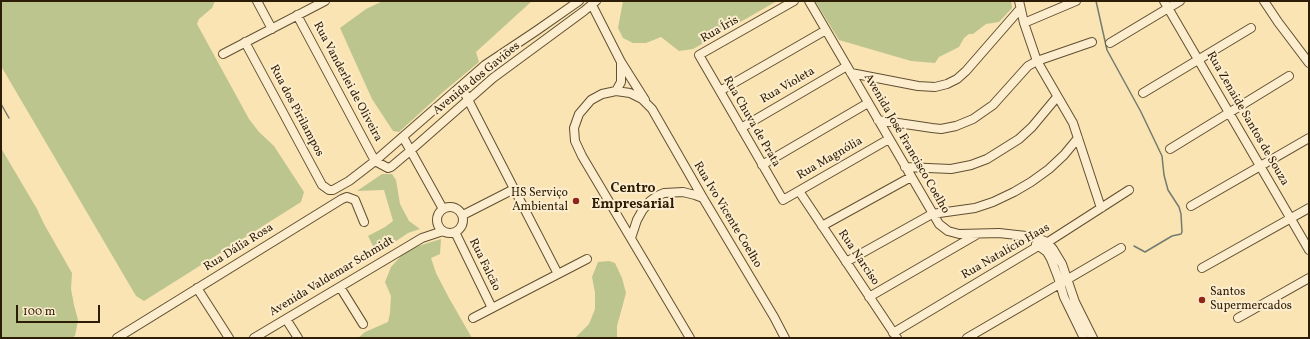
<!DOCTYPE html>
<html>
<head>
<meta charset="utf-8">
<style>
  body { margin:0 }
  #map { position:relative; width:1310px; height:339px; overflow:hidden; background:#fae4b3; font-family:Vollkorn,serif }
  canvas { display:block }
  .frame { position:absolute; inset:0; border:2px solid #2e1d06; pointer-events:none }
  .scale { position:absolute; left:16px; top:305px; width:84px; height:18px; box-sizing:border-box; border:2px solid #2e1d06; border-top:0; padding-left:5px; font-size:12px; line-height:14px; white-space:nowrap; color:#2e1d06; -webkit-text-stroke:3px #fcedce; paint-order:stroke }
</style>
</head>
<body>
<div id="map">
<canvas width="1310" height="339"></canvas>
<div class="frame"></div>
<div class="scale">100 m</div>
</div>
<script>
const context = document.querySelector('canvas').getContext('2d');
context.lineJoin = 'round';
function fill(path, color) {
  context.fillStyle = color;
  context.fill(path, 'evenodd');
}
function shape(rows) {
  const path = new Path2D();
  for (const r of rows) {
    if (r.length === 3) {
      path.moveTo(r[0] + r[2], r[1]);
      path.arc(r[0], r[1], r[2], 0, 2 * Math.PI);
      continue;
    }
    path.moveTo(r[0], r[1]);
    for (let i = 2; i < r.length; i += 2) path.lineTo(r[i], r[i + 1]);
  }
  return path;
}
function strokePath(path, color, width, dash) {
  context.strokeStyle = color;
  context.lineWidth = width;
  context.lineCap = dash ? 'butt' : 'round';
  context.setLineDash(dash || []);
  context.stroke(path);
}
function label(font, color, halo, rows, align = 'center') {
  context.font = font + ' Vollkorn,serif';
  context.lineWidth = 4;
  context.setLineDash([]);
  context.textBaseline = 'middle';
  context.strokeStyle = halo;
  context.fillStyle = color;
  for (const [text, x, y, turn = 0] of rows) {
    context.save();
    context.translate(x, y);
    context.rotate((+turn || 0) * Math.PI / 180);
    context.textAlign = isNaN(turn) ? turn : align;
    if (halo) context.strokeText(text, 0, 0);
    context.fillText(text, 0, 0);
    context.restore();
  }
}
const green = shape([
  [1,1,215,1,212,8,199,19,197,24,249,119,259,132,274,146,304,192,301,202,144,301,136,296,1,66],
  [383,1,532,1,476,52,479,62,443,92,399,132,393,131,372,99,340,28,366,9],
  [623,1,777,1,693,49,679,51,661,37,646,43,633,43,623,38,618,28],
  [815,1,1011,1,1012,8,999,22,986,24,973,34,969,34,964,38,959,47,939,57,935,63,911,61,839,40],
  [1,148,37,209,44,224,72,273,71,289,74,305,78,320,75,336,71,338,1,338],
  [382,174,392,174,396,180,400,204,409,221,420,229,408,233,377,254,368,236,385,227,393,221,384,190,357,191],
  [441,239,440,254,431,258,436,273,449,298,472,338,358,338,365,332,388,322,390,313,391,296,385,282,391,267,402,255,415,247],
  [609,261,615,263,622,278,626,293,617,326,617,338,575,338,589,324,595,309,595,293,592,277,598,262]
]);
const stream = shape([
  [1096,1,1107,50,1141,112,1162,156,1164,175,1168,190,1179,207,1181,214,1182,232,1181,234,1172,236,1145,252,1134,246],
  [1,104,9,118]
]);
const minor = shape([
  [257,1,272,29],
  [794,1,699,55,783,200,889,139],
  [809,1,939,224,948,231,959,234,999,233,1035,237,1047,242,1053,249,1062,264,1075,302,1093,338],
  [1019,1,1024,23,1037,61,1073,123,1101,208],
  [1164,1,1309,250],
  [1264,1,1278,22,1309,63],
  [592,5,621,62,645,100],
  [297,15,375,161,388,168,391,167,410,151,493,78,584,11,596,1],
  [1024,23,1076,1],
  [245,42,322,185,329,190,333,190,349,181,375,161,485,65,536,31,579,1],
  [1110,43,1180,1],
  [223,54,325,1],
  [851,73,918,86,935,87,947,84,957,79,966,71,1020,9],
  [461,86,558,274],
  [616,91,621,82,621,63],
  [720,91,826,30],
  [1143,93,1251,28],
  [878,120,932,128,941,129,956,126,973,119,993,105,1028,66,1037,61,1092,42],
  [741,128,847,66],
  [403,137,443,209],
  [1170,149,1289,76],
  [762,165,868,103],
  [905,167,951,169,971,165,987,159,1019,139,1032,127,1057,97],
  [799,191,897,338],
  [1191,206,1309,138],
  [450,220,13],
  [463,215,514,189],
  [822,226,911,177],
  [455,232,492,308],
  [631,238,637,220,642,211,650,201,657,196,664,193,683,192,695,195,703,198],
  [1036,244,1047,252,1051,259,1058,277,1064,297,1084,338],
  [846,262,932,214,975,208,993,202,1014,192,1031,182,1049,169,1064,155,1078,138],
  [1202,268,1309,208],
  [340,287,363,324],
  [197,288,229,338],
  [869,297,976,235],
  [473,318,587,259],
  [1238,318,1309,278],
  [286,319,298,338],
  [893,333,1040,245,1048,242,1129,190],
  [117,338,342,199,347,197,355,200,364,222],
  [254,338,422,238,443,231],
  [690,338,582,156,575,141,574,128,579,114,591,100,602,94,616,91,630,93,642,99,652,109,703,198,774,317,785,338],
  [967,338,1121,248]
]);
const markers = [
  [576,201,4,"#8f2418"],
  [1202,300,4,"#8f2418"]
];
const streetNames = [
  ["Rua Íris",720,30,-30],
  ["Avenida dos Gaviões",477,79,-39],
  ["Rua Vanderlei de Oliveira",347,82,62],
  ["Rua Violeta",788,86,-30],
  ["Rua dos Pirilampos",296,111,62],
  ["Rua Zenaide Santos de Souza",1247,119,60],
  ["Rua Chuva de Prata",751,122,60],
  ["Avenida José Francisco Coelho",906,144,60],
  ["Rua Magnólia",830,159,-30],
  ["Rua Ivo Vicente Coelho",727,215,59],
  ["Rua Dália Rosa",239,248,-32],
  ["Rua Natalício Haas",1006,252,-30],
  ["Rua Narciso",858,258,56],
  ["Rua Falcão",484,265,64],
  ["Avenida Valdemar Schmidt",332,277,-31]
];
const poiNames = [
  ["HS Serviço",568,194],
  ["Ambiental",568,208],
  ["Santos",1210,293,"left"],
  ["Supermercados",1210,307,"left"]
];
const quarterNames = [
  ["Centro",633,189],
  ["Empresarial",633,205]
];
fill(green, '#bcc58e');
strokePath(stream, '#737c6f', 1.5);
strokePath(minor, '#614f31', 10);
strokePath(minor, '#fcedce', 8);
for (const [x, y, r, color] of markers) {
  const dot = new Path2D();
  dot.arc(x, y, r, 0, 2 * Math.PI);
  context.fillStyle = color;
  context.fill(dot);
  strokePath(dot, '#fcedce', 1.5);
}
label('12px', '#2e1d06', '#fcedce', streetNames);
label('12px', '#2e1d06', '#fcedce', poiNames, 'right');
label('bold 14px', '#2e1d06', '#fcedce', quarterNames);
</script>
</body>
</html>
